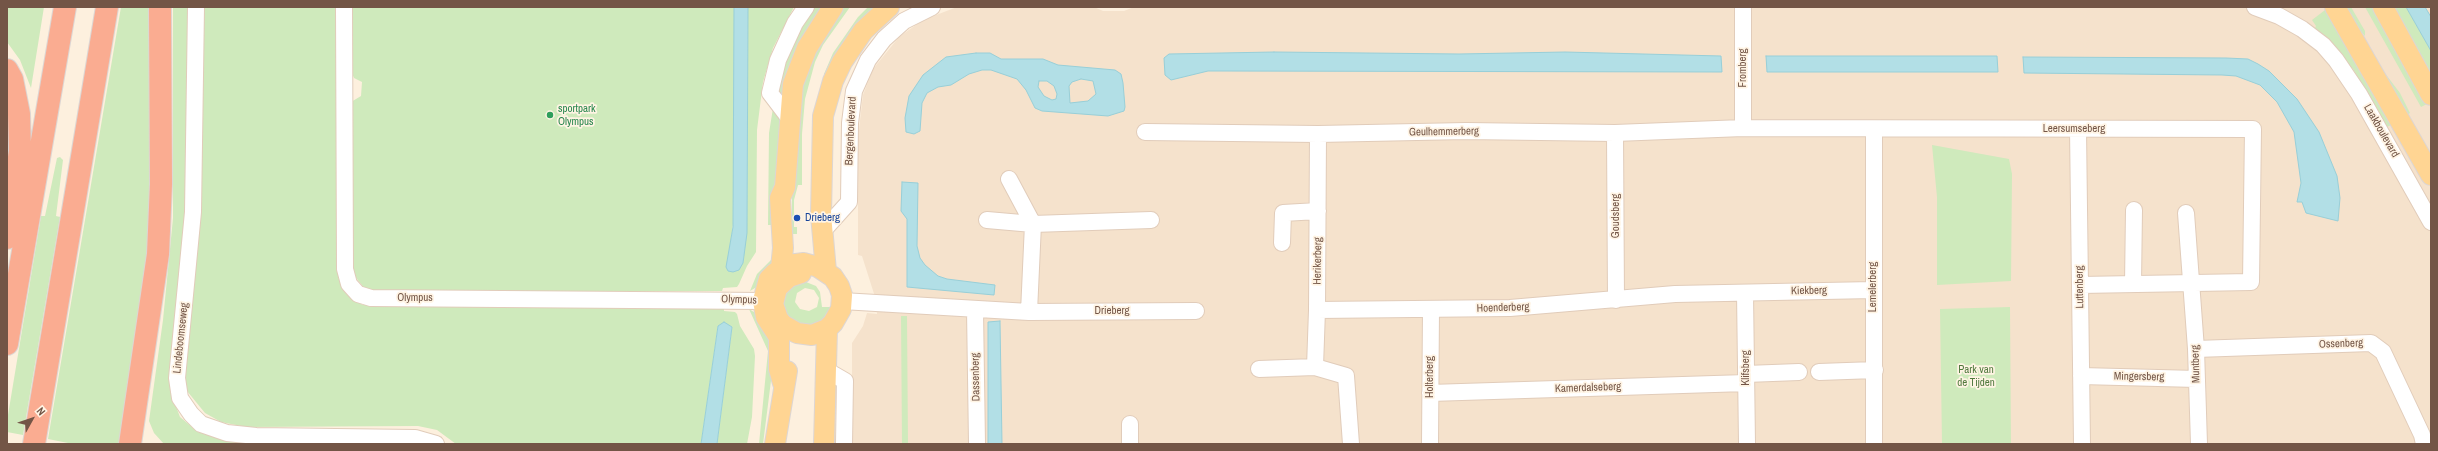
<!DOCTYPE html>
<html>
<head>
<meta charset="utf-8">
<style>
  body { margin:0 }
  #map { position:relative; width:2438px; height:451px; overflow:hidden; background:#fdf0de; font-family:"Archivo Narrow",sans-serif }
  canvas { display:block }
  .frame { position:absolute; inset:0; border:8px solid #735546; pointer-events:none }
  .north { position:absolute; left:12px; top:399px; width:40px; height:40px; -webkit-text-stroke:3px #fff4e4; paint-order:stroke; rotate:50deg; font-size:11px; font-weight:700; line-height:16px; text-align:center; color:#735546 }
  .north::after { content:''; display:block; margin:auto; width:14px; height:18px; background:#735546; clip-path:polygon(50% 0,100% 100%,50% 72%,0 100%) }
</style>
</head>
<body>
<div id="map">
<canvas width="2438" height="451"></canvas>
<div class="frame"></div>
<div class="north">N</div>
</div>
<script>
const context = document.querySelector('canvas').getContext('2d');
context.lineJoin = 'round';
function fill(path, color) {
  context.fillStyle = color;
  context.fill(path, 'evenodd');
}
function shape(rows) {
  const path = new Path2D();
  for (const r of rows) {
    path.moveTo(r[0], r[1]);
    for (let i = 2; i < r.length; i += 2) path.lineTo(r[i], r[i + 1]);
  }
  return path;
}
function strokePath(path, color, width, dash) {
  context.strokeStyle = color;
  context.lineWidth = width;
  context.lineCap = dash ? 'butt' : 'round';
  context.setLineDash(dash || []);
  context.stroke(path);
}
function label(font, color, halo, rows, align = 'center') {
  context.font = font + ' "Archivo Narrow",sans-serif';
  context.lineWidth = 3.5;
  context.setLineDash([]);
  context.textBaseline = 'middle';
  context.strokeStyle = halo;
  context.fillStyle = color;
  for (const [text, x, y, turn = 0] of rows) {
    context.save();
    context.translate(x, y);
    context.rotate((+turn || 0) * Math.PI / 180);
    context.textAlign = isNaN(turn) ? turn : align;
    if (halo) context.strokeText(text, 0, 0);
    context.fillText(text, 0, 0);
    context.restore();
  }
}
const residential = shape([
  [957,7,1094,7,1103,11,1124,11,1134,7,2431,7,2431,444,852,444,852,343,863,326,867,313,877,314,876,300,862,256,858,255,858,138,863,95,873,69,899,37,923,20]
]);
const green = shape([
  [7,7,44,7,31,88,20,60,7,42],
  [121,7,152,7,149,264,121,444,73,444,48,439],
  [173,7,190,7,187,212,170,391,180,417,198,432,223,440,273,444,164,444,154,433,149,421,163,320,173,218],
  [203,7,338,7,336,116,338,277,344,289,356,301,363,305,724,307,724,311,735,312,737,314,740,326,754,349,755,356,752,417,747,444,717,444,732,327,718,326,701,444,456,444,437,430,418,426,246,427,221,422,205,413,187,391,184,365,197,245],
  [352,7,741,7,733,224,730,252,743,263,747,220,748,7,794,7,773,48,763,82,757,130,756,252,747,266,739,284,737,287,723,288,722,291,375,292,365,289,353,274,351,102,361,96,362,82,354,78,351,71],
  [814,7,828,7,786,103,777,94,785,65,799,31],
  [838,7,850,7,823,45,815,62,805,99,802,134,802,185,798,185,794,200,794,227,797,227,797,234,792,234,792,159,797,85],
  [868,7,883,7,824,92,824,74,833,53,858,17],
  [2329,7,2397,122,2387,127,2353,69,2315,28,2316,26,2312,20],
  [2340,7,2351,7,2365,31,2365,36],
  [2365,7,2376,7,2429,103,2421,107],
  [2392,7,2406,7,2431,51,2431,77],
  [2374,59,2400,93,2410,113,2402,118],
  [773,108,778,114,781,125,777,225,768,225,769,133],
  [1932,145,2009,159,2012,174,2011,281,1937,285,1937,197],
  [60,157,63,160,56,216,60,217,23,435,7,432,7,421,41,216,45,216,57,158],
  [775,256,760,285,750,291,757,274],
  [806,282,816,286,820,292,822,307,832,307,827,316,818,323,806,326,799,324,788,317,783,305,783,299,789,287],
  [805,288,814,290,819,298,817,307,809,311,800,309,795,302,797,293],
  [2010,307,2011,444,1942,444,1940,309],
  [749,309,757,314,775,349,763,444,759,444,768,351],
  [901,316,907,316,908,444,902,444]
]);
const water = shape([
  [734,7,748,7,747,233,743,263,739,270,733,272,728,271,726,267,733,227,734,7],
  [2406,7,2425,7,2431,17,2431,51,2406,7],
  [1274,52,1459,54,1565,52,1721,56,1722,72,1220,71,1208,71,1171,80,1165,75,1164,58,1169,54,1274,52],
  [976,53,990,53,1001,59,1043,59,1058,65,1115,70,1121,74,1123,83,1125,107,1124,111,1108,116,1042,111,1035,108,1026,90,1017,79,991,70,982,70,969,74,951,85,938,87,927,93,922,103,920,131,914,134,906,132,905,118,909,96,923,75,946,57,976,53],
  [1081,79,1093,81,1096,94,1088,101,1070,103,1069,86,1072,82,1081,79],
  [1039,81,1047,81,1054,86,1057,94,1056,99,1052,100,1044,96,1038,87,1039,81],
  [1766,56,1997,56,1998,72,1767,72,1766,56],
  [2023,57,2226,58,2248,59,2258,64,2269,71,2297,99,2319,132,2337,176,2340,198,2338,221,2306,213,2302,202,2297,202,2301,183,2294,132,2277,102,2260,85,2236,76,2222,75,2024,73,2023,57],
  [902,182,918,183,917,246,920,258,925,265,938,276,947,279,995,285,994,295,907,287,907,219,901,211,902,182],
  [1000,321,1002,444,988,444,988,322,1000,321],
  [724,322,732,327,717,444,701,444,718,326,724,322]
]);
const minor = shape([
  [196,7,193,212,177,378,180,398,191,414,201,424,227,433,256,436,415,438,436,444],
  [344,7,345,269,349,284,358,294,371,298,763,301],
  [2255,7,2279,16,2302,29,2323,45,2336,60,2359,94,2431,222],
  [789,118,770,93,778,60,795,23,806,7],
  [1743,128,1743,7],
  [1874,129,1874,444],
  [2078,129,2082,444],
  [1145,132,1318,134,1466,131,1615,133,1743,128,2253,129,2251,282,2080,285],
  [1615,133,1616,300],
  [1009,179,1033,224,1029,312],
  [2186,213,2196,349,2199,444],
  [987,220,1033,224,1151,220],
  [822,232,849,202,850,123,854,91,868,60,884,39,904,21,932,7],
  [1282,243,1283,213,1318,211],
  [2133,284,2134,210],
  [1745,293,1747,444],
  [842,301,1029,312,1196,311],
  [975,310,977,444],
  [1317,310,1318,134],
  [2196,349,2371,343,2383,352,2422,435,2424,444],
  [1259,369,1315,367],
  [826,370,845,381,844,444],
  [1819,372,1875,370],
  [1746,374,1799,372],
  [2081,376,2197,379],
  [1430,393,1746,383],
  [1130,444,1130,424],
  [1351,444,1346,376,1315,367,1317,310,1510,308,1675,294,1873,290],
  [1430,444,1431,309]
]);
const major = shape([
  [2335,7,2431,175],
  [2383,7,2431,95],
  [781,268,783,248,780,198,785,187,793,84,807,48,833,7],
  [826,271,821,215,823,116,833,81,842,62,863,31,889,7],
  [783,383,779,369,779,337,766,317,763,301,769,279,775,273,788,265,804,263,818,267,833,277,839,286,842,295,841,309,833,323,827,329,812,335,797,333,783,325,778,319,773,304,777,288,789,277,801,273,804,263],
  [775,444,787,371],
  [824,444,827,329]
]);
const highway = shape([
  [7,70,12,79,19,114,20,151,7,238],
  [7,344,65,7],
  [34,444,107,7],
  [130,444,158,254,161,184,160,7]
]);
const markers = [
  [550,115,4,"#2e9e5b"],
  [797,218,4,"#1a4fb4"]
];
const streetNames = [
  ["Fromberg",1743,68,-90],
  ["Leersumseberg",2074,129],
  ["Bergenboulevard",851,131,-87],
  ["Laakboulevard",2381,131,60],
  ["Geulhemmerberg",1444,132,-1],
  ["Goudsberg",1616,216,-90],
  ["Herikerberg",1318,261,-89],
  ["Lemelerberg",1873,287,-90],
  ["Luttenberg",2080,287,-91],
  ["Kiekberg",1809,291,-1],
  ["Olympus",415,298],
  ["Olympus",739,300,2],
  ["Hoenderberg",1503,308,-2],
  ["Drieberg",1112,311],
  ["Lindeboomseweg",181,338,-84],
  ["Ossenberg",2341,344,-2],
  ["Muntberg",2196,364,-92],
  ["Klifsberg",1746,368,-90],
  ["Dassenberg",976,377,-91],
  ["Holterberg",1430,377,-90],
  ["Mingersberg",2139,377,1],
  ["Kamerdalseberg",1588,388,-2]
];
const leisureNames = [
  ["sportpark",558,109],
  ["Olympus",558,122]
];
const transitNames = [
  ["Drieberg",805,218]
];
const parkNames = [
  ["Park van",1976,370],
  ["de Tijden",1976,383]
];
fill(residential, '#f5e2cc');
fill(green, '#cfeabc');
fill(water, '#b2dfe6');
strokePath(water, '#98cfd8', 1);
strokePath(minor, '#e1ccba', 18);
strokePath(major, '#ddd6d3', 22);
strokePath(highway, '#ddd6d3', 24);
strokePath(minor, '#fff', 16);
strokePath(major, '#ffd593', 20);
strokePath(highway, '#faac91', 22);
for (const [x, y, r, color] of markers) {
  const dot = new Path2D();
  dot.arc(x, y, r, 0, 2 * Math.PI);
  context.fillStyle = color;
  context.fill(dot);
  strokePath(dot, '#fff4e4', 1.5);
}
label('11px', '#735546', '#fff4e4', streetNames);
label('11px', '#27864d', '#fff4e4', leisureNames, 'left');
label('11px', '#164399', '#fff4e4', transitNames, 'left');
label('11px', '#50793d', '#fff4e4', parkNames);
</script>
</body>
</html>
